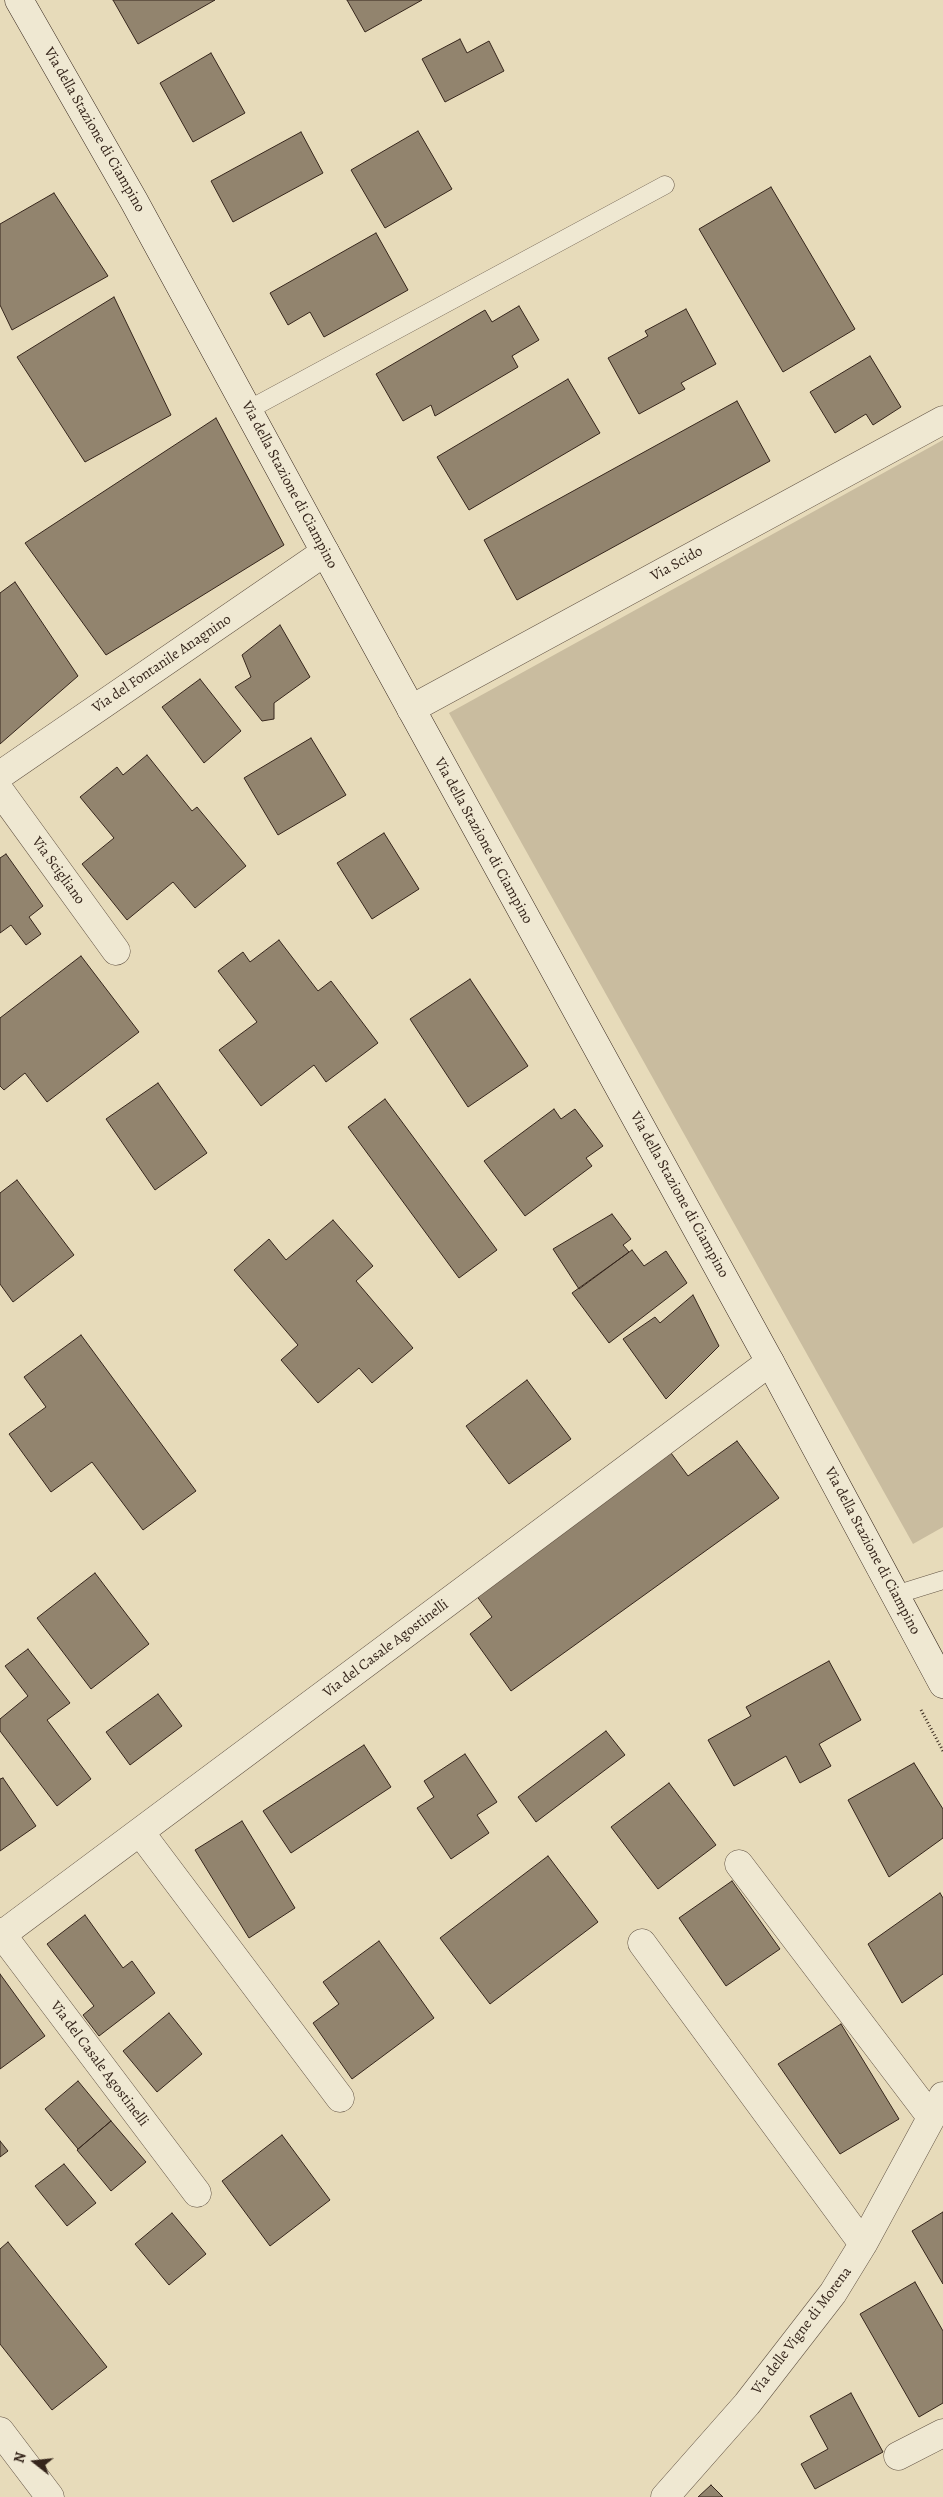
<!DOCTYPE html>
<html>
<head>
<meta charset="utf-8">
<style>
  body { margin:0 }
  #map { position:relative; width:943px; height:2497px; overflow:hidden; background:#e7dbba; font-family:Alegreya,serif }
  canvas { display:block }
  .north { position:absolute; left:10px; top:2437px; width:50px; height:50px; -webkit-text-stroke:4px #efe8d2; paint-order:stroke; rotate:286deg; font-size:14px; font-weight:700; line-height:20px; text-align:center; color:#36261c }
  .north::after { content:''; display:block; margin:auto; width:18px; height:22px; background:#36261c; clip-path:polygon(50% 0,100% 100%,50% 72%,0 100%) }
</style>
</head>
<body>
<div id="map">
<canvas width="943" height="2497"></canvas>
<div class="north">N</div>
</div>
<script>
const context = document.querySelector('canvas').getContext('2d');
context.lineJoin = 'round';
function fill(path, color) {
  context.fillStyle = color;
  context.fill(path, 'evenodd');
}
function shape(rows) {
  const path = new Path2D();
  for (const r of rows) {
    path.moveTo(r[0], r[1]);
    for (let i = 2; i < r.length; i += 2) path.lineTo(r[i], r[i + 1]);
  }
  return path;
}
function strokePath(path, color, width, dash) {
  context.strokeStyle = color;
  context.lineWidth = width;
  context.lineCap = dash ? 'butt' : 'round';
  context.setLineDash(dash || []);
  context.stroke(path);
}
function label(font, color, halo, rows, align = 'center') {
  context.font = font + ' Alegreya,serif';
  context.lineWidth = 5;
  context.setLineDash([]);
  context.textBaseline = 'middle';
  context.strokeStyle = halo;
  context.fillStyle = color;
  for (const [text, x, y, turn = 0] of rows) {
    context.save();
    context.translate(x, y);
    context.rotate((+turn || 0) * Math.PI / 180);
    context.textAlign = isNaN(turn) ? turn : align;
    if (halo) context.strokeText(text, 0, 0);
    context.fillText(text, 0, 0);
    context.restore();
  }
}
const green = shape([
  [943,440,943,1527,913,1544,449,713]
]);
const building = shape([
  [113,0,215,0,138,44,113,0],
  [347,0,422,0,365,32,347,0],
  [460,39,467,53,489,41,504,71,445,102,422,59,460,39],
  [211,53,245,113,193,142,160,83,211,53],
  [418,131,452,189,385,228,351,170,418,131],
  [301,132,323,173,233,222,211,181,301,132],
  [771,187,855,329,783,372,699,229,771,187],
  [54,193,108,276,12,330,0,305,0,224,54,193],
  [376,233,408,290,324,337,310,312,288,325,270,293,376,233],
  [114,297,171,415,85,462,17,357,114,297],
  [519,306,539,340,512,356,518,367,435,416,431,405,403,421,376,374,485,310,492,322,519,306],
  [686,309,716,364,681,383,685,389,639,414,608,358,648,336,645,331,686,309],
  [870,356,901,407,873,425,866,414,835,433,810,392,870,356],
  [568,379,600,433,469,510,437,457,568,379],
  [737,401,770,461,517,600,484,540,737,401],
  [216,418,284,545,106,655,25,543,216,418],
  [15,582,78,676,0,744,0,593,15,582],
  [280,625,310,677,274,703,274,719,262,721,235,687,251,677,242,655,280,625],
  [200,679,241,731,204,763,162,707,200,679],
  [311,738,346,795,278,835,244,778,311,738],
  [147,755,192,811,197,807,246,866,195,908,173,882,127,920,82,864,114,838,80,797,117,767,123,775,147,755],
  [384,833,419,889,372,919,337,863,384,833],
  [6,854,43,906,29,917,41,934,26,945,11,925,0,933,0,858,6,854],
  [279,940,318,991,331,981,378,1043,326,1082,314,1065,261,1106,219,1050,257,1022,218,971,243,952,250,962,279,940],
  [81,956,139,1032,47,1102,25,1073,4,1090,0,1086,0,1018,81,956],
  [470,979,528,1066,468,1107,410,1019,470,979],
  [158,1083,207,1153,155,1190,106,1119,158,1083],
  [385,1099,497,1250,459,1278,348,1127,385,1099],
  [554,1109,561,1119,575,1109,603,1146,586,1158,592,1166,525,1216,484,1161,554,1109],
  [17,1180,74,1255,13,1302,0,1284,0,1193,17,1180],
  [612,1214,631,1239,623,1245,629,1252,579,1289,553,1249,612,1214],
  [333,1220,373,1266,356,1281,413,1348,372,1383,359,1368,318,1403,281,1360,298,1345,234,1270,269,1239,286,1260,333,1220],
  [632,1250,644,1266,666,1251,687,1283,609,1343,572,1293,632,1250],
  [693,1295,719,1346,666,1399,623,1339,655,1317,660,1323,693,1295],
  [81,1335,196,1491,143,1530,92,1462,51,1492,9,1434,46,1407,24,1377,81,1335],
  [527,1380,571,1439,509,1484,466,1426,527,1380],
  [737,1441,779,1498,511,1691,470,1634,492,1617,476,1595,671,1453,688,1476,737,1441],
  [95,1573,149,1644,91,1689,37,1618,95,1573],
  [28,1649,70,1703,47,1720,91,1779,57,1806,0,1731,0,1719,28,1696,5,1666,28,1649],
  [829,1661,861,1720,819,1744,831,1766,800,1783,786,1756,734,1786,708,1740,751,1716,746,1707,829,1661],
  [158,1694,182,1726,130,1765,106,1732,158,1694],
  [606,1731,625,1755,536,1822,518,1797,606,1731],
  [364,1745,391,1787,291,1853,263,1811,364,1745],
  [465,1754,497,1802,477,1815,489,1833,451,1859,417,1808,434,1797,424,1781,465,1754],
  [914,1763,943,1809,943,1838,889,1877,848,1800,914,1763],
  [3,1778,36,1826,0,1851,0,1779,3,1778],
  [669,1783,716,1845,658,1889,611,1827,669,1783],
  [242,1821,295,1908,249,1938,195,1850,242,1821],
  [548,1856,598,1922,490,2004,440,1938,548,1856],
  [732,1881,780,1949,726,1986,679,1918,732,1881],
  [940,1893,943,1898,943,1974,902,2003,868,1944,940,1893],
  [85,1915,123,1968,132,1961,155,1993,99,2036,83,2015,94,2006,47,1944,85,1915],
  [379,1941,434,2018,352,2079,313,2023,339,2004,323,1982,379,1941],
  [0,1974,45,2036,0,2069,0,1974],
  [169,2013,202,2054,157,2092,123,2051,169,2013],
  [841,2024,899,2119,840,2154,778,2064,841,2024],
  [78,2081,111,2121,78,2149,45,2109,78,2081],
  [111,2121,146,2162,111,2191,77,2150,111,2121],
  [282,2135,330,2200,270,2246,222,2181,282,2135],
  [0,2141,8,2151,0,2157,0,2141],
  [64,2164,96,2203,67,2226,35,2186,64,2164],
  [943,2212,943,2284,912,2231,943,2212],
  [172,2213,206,2254,169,2285,135,2244,172,2213],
  [8,2242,107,2367,52,2410,0,2344,0,2249,8,2242],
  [915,2282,943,2331,943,2403,919,2417,860,2314,915,2282],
  [851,2393,883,2452,815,2489,801,2464,828,2449,810,2416,851,2393],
  [711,2485,723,2497,698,2497,711,2485]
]);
const path = shape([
  [921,1710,943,1751]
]);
const lane = shape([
  [248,410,665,185],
  [895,1595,943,1580]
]);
const street = shape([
  [411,709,943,420],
  [0,775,325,552],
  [0,791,116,951],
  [140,1832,340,2098],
  [739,1864,931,2117],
  [0,1932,197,2193],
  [0,1936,770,1362],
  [642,1943,863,2244],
  [0,2431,50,2497],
  [898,2456,943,2433],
  [665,2497,747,2404,833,2293,863,2244,943,2096]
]);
const secondary = shape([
  [19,0,134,201,325,552,770,1362,943,1684]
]);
const streetNames = [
  ["Via della Stazione di Ciampino",94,130,60],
  ["Via della Stazione di Ciampino",289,485,62],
  ["Via Scido",677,564,-29],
  ["Via del Fontanile Anagnino",162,664,-34],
  ["Via della Stazione di Ciampino",483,841,61],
  ["Via Scigliano",58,871,54],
  ["Via della Stazione di Ciampino",679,1195,61],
  ["Via della Stazione di Ciampino",872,1551,62],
  ["Via del Casale Agostinelli",386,1649,-37],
  ["Via del Casale Agostinelli",99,2064,53],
  ["Via delle Vigne di Morena",802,2331,-53]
];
fill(green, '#c9bc9f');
fill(building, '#92846e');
strokePath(building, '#36261c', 1);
strokePath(lane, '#625344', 19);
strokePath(street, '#625344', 29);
strokePath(secondary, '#36261c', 29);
strokePath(path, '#36261c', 3, [1, 2.5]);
strokePath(lane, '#efe8d2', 18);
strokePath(street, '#efe8d2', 28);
strokePath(secondary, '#efe8d2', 28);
label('15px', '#36261c', '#efe8d2', streetNames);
</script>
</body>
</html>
